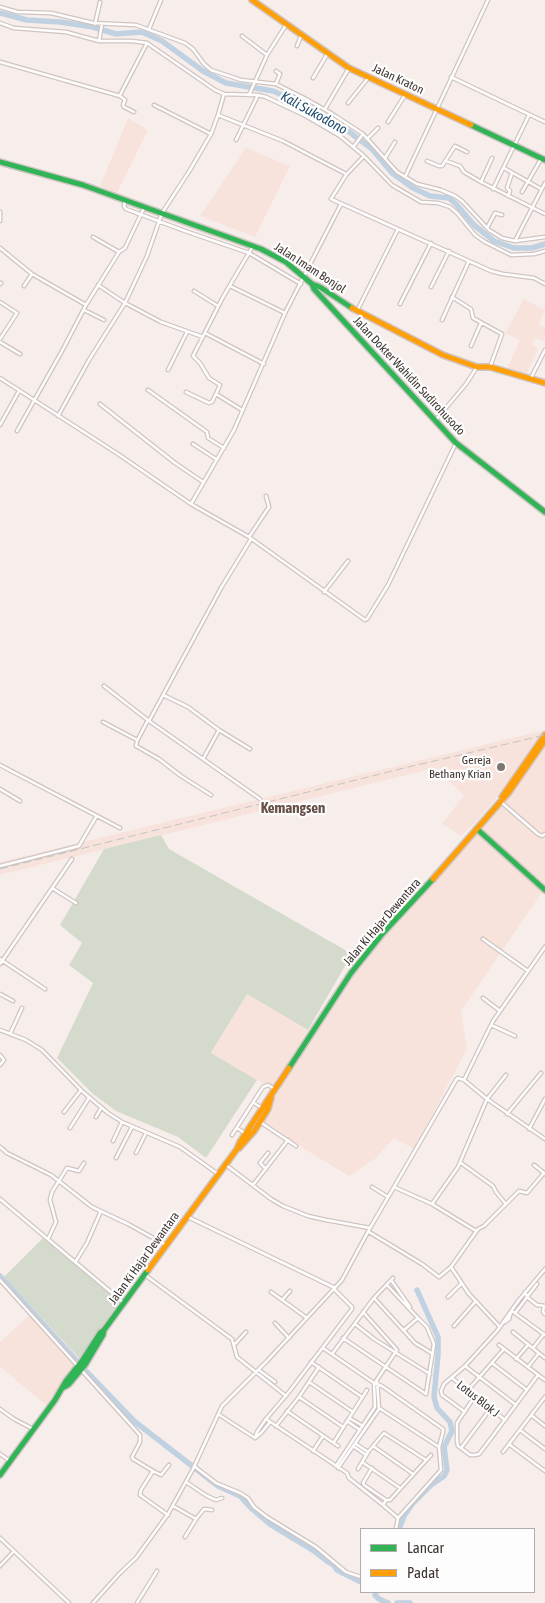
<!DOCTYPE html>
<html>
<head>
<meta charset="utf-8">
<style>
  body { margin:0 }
  #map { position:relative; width:545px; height:1603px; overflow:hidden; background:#f7eeeb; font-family:"Asap Condensed",sans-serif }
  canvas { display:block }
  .legend { position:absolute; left:360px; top:1528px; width:175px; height:65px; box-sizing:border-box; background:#fdfdfd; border:1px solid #b1adab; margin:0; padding:6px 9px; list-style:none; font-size:15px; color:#3f3430 }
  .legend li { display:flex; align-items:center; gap:10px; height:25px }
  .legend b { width:25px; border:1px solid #b1adab }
</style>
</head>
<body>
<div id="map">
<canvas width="545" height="1603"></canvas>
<ul class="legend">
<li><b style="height:6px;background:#30b455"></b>Lancar</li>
<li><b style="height:6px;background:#ff9f0a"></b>Padat</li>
</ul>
</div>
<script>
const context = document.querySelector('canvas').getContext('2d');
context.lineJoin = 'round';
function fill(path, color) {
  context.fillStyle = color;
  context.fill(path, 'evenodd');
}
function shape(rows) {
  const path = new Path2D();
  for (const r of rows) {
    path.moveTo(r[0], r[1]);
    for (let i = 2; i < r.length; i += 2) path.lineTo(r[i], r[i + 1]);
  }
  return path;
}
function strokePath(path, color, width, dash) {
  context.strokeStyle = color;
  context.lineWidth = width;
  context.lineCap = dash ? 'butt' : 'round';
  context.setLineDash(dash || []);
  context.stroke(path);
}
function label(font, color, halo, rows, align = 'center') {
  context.font = font + ' "Asap Condensed",sans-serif';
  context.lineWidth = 4.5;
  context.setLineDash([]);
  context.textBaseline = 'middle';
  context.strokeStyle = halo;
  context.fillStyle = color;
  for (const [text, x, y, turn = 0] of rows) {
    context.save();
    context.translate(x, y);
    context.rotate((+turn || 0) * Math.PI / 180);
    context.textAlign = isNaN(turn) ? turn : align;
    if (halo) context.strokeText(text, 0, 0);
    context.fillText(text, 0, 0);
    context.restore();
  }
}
const built = shape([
  [128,118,148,130,117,193,100,186],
  [246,148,290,166,255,237,200,216],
  [524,299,545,310,539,324,545,328,545,336,543,341,535,338,532,345,538,349,526,375,507,369,520,340,505,333],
  [545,730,502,791,477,821,461,836,442,824,464,795,435,768,0,875,0,862],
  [545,745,545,888,461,1011,467,1049,414,1149,394,1138,375,1159,349,1176,263,1124,273,1100,354,975,380,940,485,826],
  [247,994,308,1030,272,1088,211,1054],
  [34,1311,79,1358,46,1405,0,1367,0,1342]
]);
const green = shape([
  [161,835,169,849,352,954,308,1030,247,994,211,1053,257,1080,206,1158,178,1137,116,1111,93,1094,57,1058,93,983,69,965,82,943,60,925,104,849],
  [44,1237,120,1302,79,1358,4,1277]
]);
const river = shape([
  [0,13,27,20,60,22,93,27,116,34,142,32,162,41,203,71,226,83,273,91,298,102,344,128,372,149,392,173,413,188,430,196,449,198,456,204,474,225,494,241,514,248,532,248,545,244],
  [0,1276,85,1370,134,1421,218,1486,240,1496,251,1508,271,1525,314,1551,327,1561,334,1565,337,1570,361,1582],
  [399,1529,404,1516,413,1503,431,1485,444,1476,447,1470,444,1447,452,1431,450,1422,437,1408,434,1397,438,1355,438,1337,417,1290],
  [376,1592,375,1595,379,1599,388,1603],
  [397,1603,410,1603]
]);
const street = shape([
  [0,7,17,12,51,13,93,23,136,25,185,43,193,49,204,64,211,70,241,80,276,84,304,98,331,113,363,134,397,172,417,184,441,190,455,196,462,201,489,230,502,238,515,241,545,237],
  [0,23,14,28,66,32,99,41,132,41,147,43,215,90,224,94,258,95,266,97,304,115,340,136,364,156,392,185,421,202,438,203,450,207,457,213,475,235,485,242,511,255,534,254,545,251],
  [95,24,100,2],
  [149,29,161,0],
  [242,36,267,55],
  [99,41,102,24],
  [297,46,301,36],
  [0,62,120,96,125,100,123,105,124,107,134,112],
  [276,71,280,74,276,84],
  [451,77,545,122],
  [313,78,328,53],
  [120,95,147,43],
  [249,95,267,55,286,25],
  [348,103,369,77],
  [154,105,211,134],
  [325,109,349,68],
  [218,115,283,141,346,174],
  [388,122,405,95],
  [367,139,378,128],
  [236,140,258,95],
  [354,146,363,134],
  [364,156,346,175,331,199,491,271,503,274,534,278,545,284],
  [385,158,395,142],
  [427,161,439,166,442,166,455,146,467,152],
  [446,161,460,166,464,172,481,182,545,214],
  [504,168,541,189],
  [405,177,488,0],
  [481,182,492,158],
  [493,189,529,115],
  [522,192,541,159],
  [508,196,510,191,507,188,512,173],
  [125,201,124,206,126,209,185,231,249,253,301,284],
  [0,212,0,221],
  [487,228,495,213,502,215],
  [93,237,119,252],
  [515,241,545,183],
  [0,248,32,274,86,305],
  [0,284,1,283],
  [98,285,125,303,161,322,203,337],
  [24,286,32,274],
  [230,286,285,313],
  [431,287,449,251],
  [194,291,218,306],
  [452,297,471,309,473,318,502,334,490,367],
  [0,302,17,313,0,339],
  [400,304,431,243],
  [84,310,104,320],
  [357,311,398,229],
  [442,320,469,261],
  [205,333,264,364],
  [0,342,20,354],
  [471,346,481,323],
  [168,370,187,332],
  [0,378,118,454,191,504,249,537,365,620,367,619,388,585,456,443],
  [531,378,545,350],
  [148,390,207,432,208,438,224,448],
  [186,392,209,403,212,402,216,394],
  [100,404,175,463,203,482],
  [242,410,216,394,220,385,209,378,200,363,193,356,223,297,253,246],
  [58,416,89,360,125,303,147,256,162,213,190,170,211,134,218,115,224,94],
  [435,421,466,384,477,367],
  [0,425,19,391],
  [17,431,62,351,86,305,119,252,125,248,144,208],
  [193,444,216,459],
  [191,504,234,430,285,313,341,204],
  [249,537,269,507,266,496],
  [324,592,348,561],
  [104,686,149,721,260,799],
  [163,695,188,707,219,730,250,749],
  [148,720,137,741,136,746,159,759,181,776,211,795],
  [149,721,221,588,251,539],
  [103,722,137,740],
  [203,759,219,730],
  [0,765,120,828],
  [0,789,20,801],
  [501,802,538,834,542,836,545,834],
  [0,866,79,846,96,817],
  [52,888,76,903],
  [483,939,528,971],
  [0,959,45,989],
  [0,964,72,859],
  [0,994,13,1001],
  [483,998,500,1011],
  [491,1025,515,1036],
  [0,1030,26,1040,42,1050,83,1092,108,1113,122,1122,180,1147,218,1174],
  [10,1034,22,1008],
  [0,1055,4,1060,0,1065],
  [506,1075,487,1099,545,1139],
  [254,1103,262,1108],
  [64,1112,81,1090],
  [507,1114,541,1073],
  [96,1117,101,1108],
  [260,1122,296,1146],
  [70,1128,89,1098],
  [237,1128,246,1134],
  [529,1129,545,1099],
  [232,1135,263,1087,268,1085,275,1089],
  [113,1141,122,1122],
  [0,1147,7,1153,51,1175,92,1207,128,1224,166,1245],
  [136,1153,146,1133],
  [116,1158,132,1127],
  [461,1163,493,1186,496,1192,505,1203],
  [226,1165,271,1199,283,1206,308,1216,326,1220,370,1228,394,1187,432,1204,458,1167,487,1099,464,1080,493,1021,545,947],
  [534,1165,544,1173],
  [266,1169,260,1163,268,1153],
  [253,1185,288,1140],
  [372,1187,388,1197],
  [394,1187,456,1080,458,1078,464,1080],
  [0,1199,124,1303],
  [432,1204,476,1231],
  [188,1217,335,1288],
  [369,1232,422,1264,439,1277,451,1267,478,1229,484,1226,519,1191,527,1193,544,1173,545,1174],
  [48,1239,56,1222,50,1200,52,1192,67,1168,79,1171,84,1163],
  [76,1261,87,1243,101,1211],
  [451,1267,469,1294,500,1327],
  [145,1275,232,1339,237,1357,286,1396],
  [0,1280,140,1435,140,1442,132,1457,133,1459,153,1471,141,1490,140,1495,168,1515],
  [391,1280,410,1307],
  [537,1284,527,1297,537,1305,545,1306],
  [387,1285,418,1318,404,1330],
  [271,1292,307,1318],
  [448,1297,461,1284],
  [374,1298,415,1343,433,1354],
  [282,1300,290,1291],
  [544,1307,543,1312,545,1314],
  [512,1311,545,1335],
  [363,1312,397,1350,376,1381],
  [515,1313,525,1300,527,1297,525,1292],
  [505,1322,509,1319,511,1312],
  [275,1323,289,1338],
  [355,1324,374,1339,430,1374],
  [454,1326,476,1301],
  [513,1332,545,1358],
  [343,1338,426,1394,434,1344,427,1327,418,1318],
  [235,1344,246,1332],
  [499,1345,545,1380],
  [323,1348,374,1383,382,1386,443,1429,443,1432,439,1447,441,1470,398,1518],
  [533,1348,544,1334],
  [332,1354,374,1298,393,1278],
  [516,1359,528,1345],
  [311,1362,362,1397],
  [492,1363,527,1390],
  [465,1366,516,1405],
  [528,1367,539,1353],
  [259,1370,275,1382],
  [452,1378,505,1420],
  [309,1382,353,1412],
  [468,1390,504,1349],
  [475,1396,457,1423,457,1441,458,1446,465,1451,470,1455,475,1455,479,1454,486,1445,538,1375],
  [299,1397,343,1427],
  [379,1408,439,1447],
  [0,1409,14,1419,33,1429],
  [287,1411,338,1446],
  [465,1412,442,1395,441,1391,444,1384,465,1366,497,1331,519,1300,545,1269],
  [218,1414,255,1438,257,1432,266,1419,289,1392,352,1309,352,1307,334,1289],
  [531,1415,545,1426],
  [349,1418,363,1426],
  [266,1419,347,1473,349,1478,383,1505],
  [347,1421,360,1430],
  [276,1426,299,1397,319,1367],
  [520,1430,545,1449],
  [255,1438,262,1432,270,1422],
  [334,1442,367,1390],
  [356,1444,368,1452],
  [510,1445,545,1471],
  [353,1446,366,1455],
  [373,1446,413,1474],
  [461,1448,491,1408],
  [313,1451,323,1436],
  [503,1452,545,1397],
  [0,1454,10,1461],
  [362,1462,400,1488],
  [194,1466,216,1483,240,1493,248,1498,254,1507,267,1517,316,1547,346,1572,361,1577],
  [336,1466,375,1407,374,1383],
  [338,1468,379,1409,377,1381],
  [372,1468,363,1483,364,1485,386,1500,390,1500,431,1455],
  [358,1469,368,1452,384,1433,426,1460],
  [153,1471,161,1475,169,1465],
  [186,1482,207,1496,216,1500,222,1498],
  [386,1500,383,1505,398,1518,396,1529],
  [173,1506,196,1519,204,1509,212,1510],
  [185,1537,196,1519],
  [0,1538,69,1603],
  [0,1566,14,1551],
  [93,1603,120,1573,136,1558,168,1514,193,1469,222,1406,267,1361,342,1280,370,1228],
  [137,1603,157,1571]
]);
const fast = shape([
  [471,125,545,160],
  [0,162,83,185,261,249,286,262,312,284,320,287,352,308],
  [312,284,314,289,456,443,545,512],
  [477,829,545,890],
  [289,1068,351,973,383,933,433,879],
  [64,1387,69,1384,85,1365,103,1335,104,1330],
  [0,1475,55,1400,66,1381,82,1361,100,1333,104,1330,148,1270]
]);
const slow = shape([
  [252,0,349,68,471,125],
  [352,308,443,355,477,367,490,367,545,383],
  [502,797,545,735],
  [433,879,509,792,545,740],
  [239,1148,255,1130,268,1109,271,1098],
  [148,1270,237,1149,240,1142,289,1068]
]);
const rail = shape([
  [0,869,400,769,545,735]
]);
const markers = [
  [501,767,5,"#7f7571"]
];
const streetNames = [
  ["Jalan Kraton",398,79,25],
  ["Jalan Imam Bonjol",310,268,33],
  ["Jalan Dokter Wahidin Sudirohusodo",409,376,47],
  ["Jalan Ki Hajar Dewantara",382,922,-49],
  ["Jalan Ki Hajar Dewantara",144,1258,-54],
  ["Lotus Blok J",478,1399,38]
];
const poiNames = [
  ["Gereja",491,760],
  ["Bethany Krian",491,774]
];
const waterNames = [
  ["Kali Sukodono",314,113,29]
];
const quarterNames = [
  ["Kemangsen",293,808]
];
fill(built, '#f7e3dc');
fill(green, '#d4dbcd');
strokePath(river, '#c0d1e2', 5.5);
strokePath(street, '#cec5c2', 5);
strokePath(fast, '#cec5c2', 8);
strokePath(slow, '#cec5c2', 8);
strokePath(street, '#fefcfc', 2.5);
strokePath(fast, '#30b455', 5);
strokePath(slow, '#ff9f0a', 5);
strokePath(rail, '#c5c2c1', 1, [8, 4]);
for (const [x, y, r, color] of markers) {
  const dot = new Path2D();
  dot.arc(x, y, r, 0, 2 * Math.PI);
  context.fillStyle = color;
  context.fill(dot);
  strokePath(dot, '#fdfdfd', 2);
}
label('12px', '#3f3430', '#fdfdfd', streetNames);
label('12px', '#3f3430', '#fdfdfd', poiNames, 'right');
label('italic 14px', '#1f4b6e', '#fdfdfd', waterNames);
label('bold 15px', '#675048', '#fdfdfd', quarterNames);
</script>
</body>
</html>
